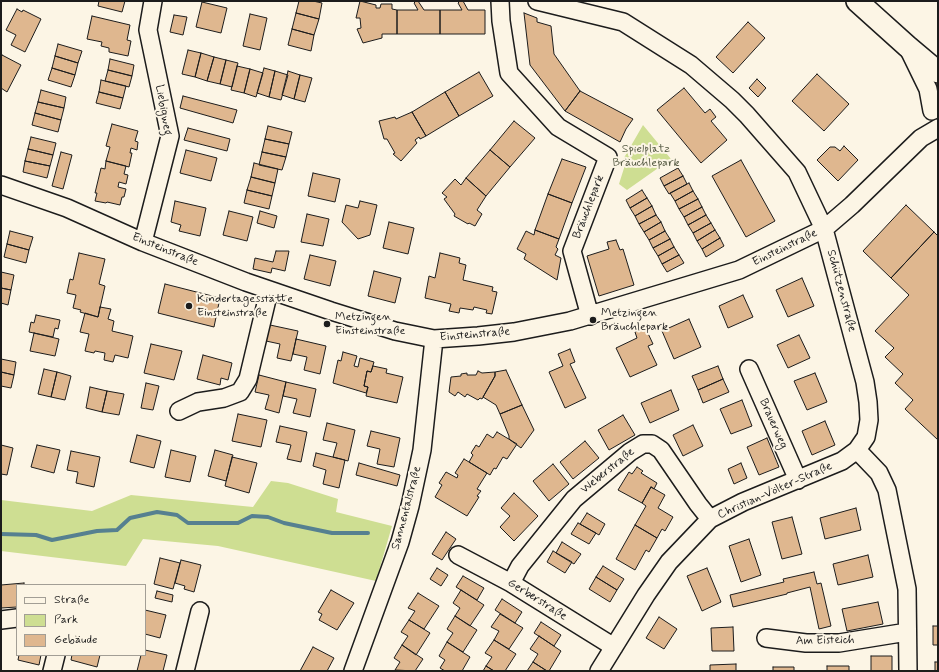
<!DOCTYPE html>
<html>
<head>
<meta charset="utf-8">
<style>
  body { margin:0 }
  #map { position:relative; width:939px; height:672px; overflow:hidden; background:#fcf5e5; font-family:Mynerve,sans-serif }
  canvas { display:block }
  .frame { position:absolute; inset:0; border:2px solid #1c1c1c; pointer-events:none }
  .legend { position:absolute; left:16px; top:584px; width:130px; height:72px; box-sizing:border-box; background:#fcf5e5; border:1px solid #a29e95; margin:0; padding:5px 7px; list-style:none; font-size:12px; color:#1c1c1c }
  .legend li { display:flex; align-items:center; gap:8px; height:20px }
  .legend b { width:20px; border:1px solid #a29e95 }
</style>
</head>
<body>
<div id="map">
<canvas width="939" height="672"></canvas>
<div class="frame"></div>
<ul class="legend">
<li><b style="height:5px;background:#fcf5e5"></b>Straße</li>
<li><b style="height:11px;background:#cede92"></b>Park</li>
<li><b style="height:11px;background:#dfb78f"></b>Gebäude</li>
</ul>
</div>
<script>
const context = document.querySelector('canvas').getContext('2d');
context.lineJoin = 'round';
function fill(path, color) {
  context.fillStyle = color;
  context.fill(path, 'evenodd');
}
function shape(rows) {
  const path = new Path2D();
  for (const r of rows) {
    path.moveTo(r[0], r[1]);
    for (let i = 2; i < r.length; i += 2) path.lineTo(r[i], r[i + 1]);
  }
  return path;
}
function strokePath(path, color, width, dash) {
  context.strokeStyle = color;
  context.lineWidth = width;
  context.lineCap = dash ? 'butt' : 'round';
  context.setLineDash(dash || []);
  context.stroke(path);
}
function label(font, color, halo, rows, align = 'center') {
  context.font = font + ' Mynerve,sans-serif';
  context.lineWidth = 4;
  context.setLineDash([]);
  context.textBaseline = 'middle';
  context.strokeStyle = halo;
  context.fillStyle = color;
  for (const [text, x, y, turn = 0] of rows) {
    context.save();
    context.translate(x, y);
    context.rotate((+turn || 0) * Math.PI / 180);
    context.textAlign = isNaN(turn) ? turn : align;
    if (halo) context.strokeText(text, 0, 0);
    context.fillText(text, 0, 0);
    context.restore();
  }
}
const green = shape([
  [643,125,671,159,627,190,619,184,625,165,621,163],
  [271,481,288,483,338,499,336,512,392,526,376,581,218,546,143,539,126,566,1,551,1,500,92,511,131,495,253,507]
]);
const stream = shape([
  [1,534,36,535,52,540,97,531,117,530,130,518,157,512,177,515,188,523,238,523,252,516,268,517,284,523,332,533,368,533]
]);
const building = shape([
  [99,1,125,1,122,12,98,6,99,1],
  [299,1,313,1,322,3,319,19,296,13,299,1],
  [360,1,376,5,376,8,380,8,381,4,392,4,392,9,397,10,397,34,382,34,382,38,363,43,357,29,361,28,360,18,356,18,360,1],
  [416,1,418,1,424,10,440,10,440,34,397,34,397,10,418,10,414,3,416,1],
  [460,1,463,1,468,10,485,10,485,34,440,34,440,10,462,10,458,3,460,1],
  [202,2,227,8,221,33,196,27,202,2],
  [17,9,22,12,23,10,41,19,25,52,11,45,16,35,6,30,17,9],
  [296,13,319,19,314,35,292,29,296,13],
  [524,13,537,18,537,22,551,26,554,54,580,91,565,111,530,65,524,13],
  [250,14,267,18,260,50,243,46,250,14],
  [174,15,187,17,183,35,170,32,174,15],
  [92,16,130,25,127,40,131,41,128,56,109,52,109,48,101,46,102,42,87,39,92,16],
  [748,22,765,38,733,73,716,57,748,22],
  [292,29,314,35,311,51,288,45,292,29],
  [58,44,82,51,78,63,55,56,58,44],
  [188,50,201,53,195,77,182,74,188,50],
  [201,53,214,57,207,81,195,77,201,53],
  [2,55,21,65,7,92,1,88,1,58,2,55],
  [55,56,78,63,75,75,52,68,55,56],
  [214,57,226,60,220,84,207,81,214,57],
  [110,59,134,65,132,76,108,70,110,59],
  [226,60,238,63,232,87,220,84,226,60],
  [237,66,250,69,244,93,231,90,237,66],
  [52,68,75,75,71,87,48,80,52,68],
  [264,68,275,71,269,97,257,93,264,68],
  [250,69,263,73,256,97,244,93,250,69],
  [108,70,132,76,129,87,105,81,108,70],
  [275,71,288,75,281,100,269,97,275,71],
  [288,71,300,75,294,99,282,95,288,71],
  [479,72,493,96,459,116,445,92,479,72],
  [817,74,849,104,824,131,792,101,817,74],
  [300,75,312,78,305,102,294,99,300,75],
  [757,79,766,88,758,97,749,88,757,79],
  [101,80,126,86,123,98,99,92,101,80],
  [684,88,705,113,710,109,716,117,711,121,727,140,701,163,657,110,684,88],
  [41,90,66,97,64,108,38,102,41,90],
  [580,91,633,119,626,129,620,142,565,111,580,91],
  [99,92,123,98,120,109,96,103,99,92],
  [445,92,459,116,426,136,412,112,445,92],
  [183,96,237,110,233,123,180,108,183,96],
  [38,102,64,108,61,120,35,113,38,102],
  [412,112,426,136,420,139,419,137,415,140,417,143,401,161,393,154,395,153,387,139,384,139,379,121,395,117,396,119,412,112],
  [35,113,61,120,58,132,32,125,35,113],
  [514,121,535,138,510,167,490,150,514,121],
  [112,124,138,131,135,141,138,142,137,150,131,148,130,153,132,153,129,167,106,161,110,147,106,146,112,124],
  [268,126,292,132,289,144,265,139,268,126],
  [188,128,230,139,227,151,184,140,188,128],
  [31,137,56,143,53,155,28,149,31,137],
  [265,139,289,144,286,157,262,152,265,139],
  [844,146,858,160,838,181,817,160,830,147,835,147,840,151,844,146],
  [28,149,53,155,50,166,25,161,28,149],
  [186,150,217,158,211,181,180,173,186,150],
  [490,150,510,167,486,196,466,178,490,150],
  [61,152,72,155,63,189,52,186,61,152],
  [262,152,286,157,282,170,259,165,262,152],
  [562,159,586,167,572,203,548,194,562,159],
  [741,160,775,221,746,237,712,176,741,160],
  [25,161,50,166,47,178,23,172,25,161],
  [106,161,126,166,124,174,128,175,126,184,119,182,118,187,126,189,124,197,122,197,120,205,107,202,106,203,95,201,97,193,95,193,101,168,105,169,106,161],
  [254,163,278,169,275,183,251,177,254,163],
  [678,168,683,176,664,186,660,178,678,168],
  [313,173,340,179,335,202,308,196,313,173],
  [683,176,687,184,669,194,664,186,683,176],
  [251,177,275,183,272,196,247,190,251,177],
  [466,178,486,196,477,210,482,214,475,226,469,223,468,224,454,216,455,214,444,199,447,197,442,193,455,179,461,185,466,178],
  [689,183,693,191,675,201,670,193,689,183],
  [247,190,272,196,269,209,244,203,247,190],
  [642,190,647,198,630,208,626,200,642,190],
  [693,191,698,199,679,209,675,201,693,191],
  [548,194,572,203,559,239,535,230,548,194],
  [647,198,652,206,635,216,630,208,647,198],
  [698,199,702,207,684,217,679,209,698,199],
  [175,201,206,208,200,236,179,231,181,225,171,222,175,201],
  [360,201,377,205,370,235,358,239,342,222,346,205,358,208,360,201],
  [906,205,934,232,891,278,863,251,906,205],
  [652,206,656,215,639,224,635,216,652,206],
  [702,207,706,215,688,225,684,217,702,207],
  [229,211,253,217,247,241,223,235,229,211],
  [260,211,277,216,274,228,257,223,260,211],
  [307,214,329,219,323,246,301,242,307,214],
  [656,215,661,222,644,232,639,224,656,215],
  [706,215,711,223,693,233,688,225,706,215],
  [389,222,414,228,408,254,383,248,389,222],
  [661,222,665,231,649,240,644,232,661,222],
  [711,223,715,230,697,241,693,233,711,223],
  [535,230,559,239,556,247,558,249,555,255,561,258,557,280,524,259,526,254,517,249,526,231,534,235,535,230],
  [715,230,720,238,702,249,697,241,715,230],
  [10,231,33,237,29,250,7,244,10,231],
  [665,231,670,239,653,248,649,240,665,231],
  [934,232,938,236,938,440,905,409,913,400,895,383,903,374,885,357,894,348,875,331,909,295,891,278,934,232],
  [720,238,724,246,706,257,702,249,720,238],
  [670,239,674,247,658,256,653,248,670,239],
  [616,240,620,250,623,249,634,285,599,296,587,256,609,249,607,242,616,240],
  [7,244,29,250,26,263,4,257,7,244],
  [674,247,679,255,662,264,658,256,674,247],
  [276,251,289,251,285,271,272,268,271,273,253,269,255,258,273,262,276,251],
  [79,253,105,259,99,284,105,286,98,317,80,312,81,310,73,308,76,295,67,293,70,279,73,280,79,253],
  [440,253,460,258,459,263,466,265,463,280,493,287,492,291,497,292,492,314,486,313,487,310,474,307,473,310,460,308,459,313,449,311,451,304,425,298,429,276,435,278,440,253],
  [310,255,336,261,330,286,304,279,310,255],
  [679,255,684,263,667,272,662,264,679,255],
  [374,271,401,278,395,303,368,296,374,271],
  [1,272,14,275,11,290,1,288,1,272],
  [802,278,814,306,788,317,776,290,802,278],
  [165,284,220,298,214,327,158,313,165,284],
  [1,288,11,290,8,305,1,303,1,288],
  [743,295,753,317,728,328,719,306,743,295],
  [100,307,111,309,108,319,114,321,112,331,133,336,128,358,115,355,113,362,104,360,105,353,95,351,94,353,85,351,89,334,80,332,85,313,98,317,100,307],
  [36,315,60,320,58,329,55,328,53,337,29,332,31,322,34,323,36,315],
  [689,319,701,347,674,359,662,331,689,319],
  [270,325,298,331,291,361,277,358,280,344,266,341,270,325],
  [645,327,653,344,648,346,657,365,630,377,616,348,637,338,635,332,645,327],
  [34,333,59,339,55,356,30,351,34,333],
  [799,335,810,358,788,368,777,345,799,335],
  [296,339,326,346,320,374,304,370,307,357,293,354,296,339],
  [151,344,182,351,174,380,144,373,151,344],
  [570,349,575,362,570,364,586,398,565,408,549,372,563,366,558,354,570,349],
  [343,352,357,356,354,366,358,367,360,358,374,362,371,372,367,371,364,386,368,387,366,393,333,383,338,360,341,361,343,352],
  [203,355,232,363,228,380,221,378,220,385,197,379,203,355],
  [1,359,16,362,14,375,1,372,1,359],
  [373,366,387,369,386,373,403,377,397,403,366,396,368,387,364,386,367,371,371,372,373,366],
  [718,366,723,379,698,390,692,376,718,366],
  [44,369,57,372,51,397,38,394,44,369],
  [506,370,522,405,500,414,496,405,483,397,495,376,495,372,506,370],
  [478,371,482,373,495,372,495,376,482,399,480,398,478,400,467,394,465,397,458,392,455,396,449,392,451,377,461,376,461,374,467,373,467,375,476,375,478,371],
  [1,372,14,375,11,388,1,386,1,372],
  [57,372,71,376,65,400,51,397,57,372],
  [815,373,827,402,807,410,794,381,815,373],
  [259,375,286,382,279,413,265,409,269,395,255,392,259,375],
  [723,379,729,392,703,403,698,390,723,379],
  [286,382,316,389,310,417,293,413,297,399,283,396,286,382],
  [146,383,159,386,153,410,141,408,146,383],
  [90,387,107,391,102,412,86,408,90,387],
  [671,390,679,410,650,423,641,403,671,390],
  [107,391,124,394,119,415,102,412,107,391],
  [742,400,752,426,731,434,720,409,742,400],
  [522,405,534,430,521,448,509,439,509,436,500,414,522,405],
  [238,414,267,420,261,447,232,441,238,414],
  [623,415,635,435,609,450,598,430,623,415],
  [825,421,835,445,812,455,802,431,825,421],
  [327,423,355,430,348,461,333,457,337,443,323,440,327,423],
  [693,425,703,446,683,456,673,435,693,425],
  [280,426,307,432,301,462,287,459,291,445,276,442,280,426],
  [371,431,400,438,394,467,377,464,380,449,367,446,371,431],
  [497,432,517,444,507,459,503,457,496,469,494,468,490,475,469,462,473,455,471,453,476,445,479,447,487,434,493,438,497,432],
  [137,435,161,441,154,468,130,462,137,435],
  [767,438,779,467,759,475,747,447,767,438],
  [585,441,599,458,573,479,560,462,585,441],
  [1,445,13,448,7,475,1,474,1,445],
  [37,445,60,450,54,473,31,467,37,445],
  [171,450,196,456,190,482,165,477,171,450],
  [215,450,233,455,226,481,208,476,215,450],
  [71,451,100,457,94,487,76,483,78,472,67,470,71,451],
  [316,453,345,460,339,488,323,484,326,470,313,466,316,453],
  [232,457,257,463,249,493,225,486,232,457],
  [464,459,487,473,477,489,481,491,477,496,479,497,467,516,435,497,442,485,439,483,446,472,457,478,458,475,455,473,464,459],
  [359,463,400,475,397,486,356,475,359,463],
  [741,463,747,478,734,484,728,469,741,463],
  [553,464,569,484,549,501,533,481,553,464],
  [637,467,643,471,641,473,657,483,654,489,651,487,642,503,618,490,629,472,632,474,637,467],
  [651,487,665,495,658,508,673,517,665,531,662,529,657,538,635,525,646,506,642,503,651,487],
  [514,493,538,516,514,541,500,527,510,516,501,508,514,493],
  [856,508,861,530,825,539,820,518,856,508],
  [587,513,605,524,599,535,580,524,587,513],
  [792,517,802,554,782,559,772,522,792,517],
  [578,523,596,533,589,544,571,534,578,523],
  [635,525,657,538,649,552,646,550,635,570,616,559,635,525],
  [446,532,456,539,442,560,432,554,446,532],
  [749,539,761,575,741,582,729,546,749,539],
  [562,542,581,554,574,564,556,553,562,542],
  [553,551,572,562,565,573,547,562,553,551],
  [868,555,873,577,838,585,833,564,868,555],
  [160,558,180,563,173,589,154,584,160,558],
  [181,560,201,565,194,592,184,589,185,586,175,583,181,560],
  [603,566,624,579,617,590,596,577,603,566],
  [437,568,448,575,441,586,430,579,437,568],
  [707,568,721,602,702,611,687,576,707,568],
  [814,572,817,584,821,583,831,626,819,629,810,587,787,593,787,594,733,607,730,595,784,582,783,579,814,572],
  [463,576,484,588,477,600,456,587,463,576],
  [596,577,617,590,610,602,589,589,596,577],
  [24,583,24,585,17,585,17,607,1,608,1,585,24,583],
  [331,590,354,603,337,630,319,620,322,614,318,612,331,590],
  [461,590,484,605,470,626,455,616,460,608,453,603,461,590],
  [157,591,173,595,172,602,155,598,157,591],
  [418,593,439,606,424,629,409,620,415,611,408,608,418,593],
  [502,599,522,612,515,623,495,610,502,599],
  [878,602,883,624,847,631,842,609,878,602],
  [145,610,166,615,160,638,145,634,145,610],
  [500,614,523,628,509,649,494,640,499,631,491,627,500,614],
  [455,616,477,630,463,652,447,642,453,633,447,629,455,616],
  [659,617,677,629,664,649,646,638,659,617],
  [409,620,430,633,416,655,402,645,408,636,401,632,409,620],
  [541,622,561,635,554,646,534,633,541,622],
  [933,626,938,626,938,645,933,645,933,626],
  [733,627,734,651,712,651,711,628,733,627],
  [539,636,561,651,549,671,547,671,533,662,538,654,530,649,539,636],
  [494,640,516,654,505,671,494,671,486,666,492,657,485,653,494,640],
  [447,642,470,657,462,671,445,671,440,668,445,660,439,656,447,642],
  [402,645,423,659,415,671,395,670,400,662,394,658,402,645],
  [313,647,334,658,327,671,300,671,313,647],
  [145,650,167,655,163,671,137,671,141,655,145,655,145,650],
  [19,655,41,655,39,665,18,660,19,655],
  [72,655,100,655,97,667,71,660,72,655],
  [871,656,892,656,892,671,871,671,871,656],
  [533,662,547,671,527,671,533,662],
  [935,662,938,662,938,671,935,671,935,662],
  [736,664,736,671,710,671,710,665,736,664],
  [486,666,494,671,483,671,486,666],
  [827,666,849,666,849,671,827,671,827,666],
  [773,667,794,667,794,671,773,671,773,667]
]);
const minor = shape([
  [500,1,501,21,509,73,558,127,608,157,572,251,590,316],
  [537,1,623,22,691,65,732,100,747,115,797,172,824,229,865,382,868,402,869,420,866,437,857,450,842,461,743,502,710,519,669,562,646,595,599,671],
  [909,50,928,89,932,111],
  [1,185,67,208,143,242,246,282,331,311,395,331,434,339,478,336,514,332,570,321,739,270,824,229,852,205,921,138,938,128],
  [143,242,170,136,148,30,153,1],
  [749,369,798,480],
  [179,411,198,402,224,398,240,392,248,379,269,291],
  [857,450,879,473,887,490,907,589,908,671],
  [458,555,511,583,614,647],
  [511,583,520,566,574,499,630,452,643,444,652,444,661,450,698,504,710,519],
  [1,620,17,618],
  [766,638,806,643,839,643,907,632],
  [52,671,56,655],
  [185,671,200,611],
  [353,671,400,542,410,506,422,450,434,339]
]);
const major = shape([
  [857,1,907,46,938,72]
]);
const markers = [
  [189,306,4,"#1c1c1c"],
  [593,320,4,"#1c1c1c"],
  [327,324,4,"#1c1c1c"]
];
const streetNames = [
  ["Liebigweg",163,110,80],
  ["Bräuchlepark",589,207,-69],
  ["Einsteinstraße",785,248,-26],
  ["Einsteinstraße",165,250,22],
  ["Schützenstraße",841,291,75],
  ["Einsteinstraße",475,335,-5],
  ["Brauerweg",773,424,66],
  ["Weberstraße",608,471,-39],
  ["Christian-Völter-Straße",775,491,-24],
  ["Sannentalstraße",407,508,-75],
  ["Gerberstraße",537,600,32],
  ["Am Eisteich",825,641,-1]
];
const parkNames = [
  ["Spielplatz",646,149],
  ["Bräuchlepark",646,163]
];
const poiNames = [
  ["Kindertagesstätte",197,299],
  ["Einsteinstraße",197,313],
  ["Metzingen",601,313],
  ["Bräuchlepark",601,327],
  ["Metzingen",335,317],
  ["Einsteinstraße",335,331]
];
fill(green, '#cede92');
strokePath(stream, '#568090', 4);
fill(building, '#dfb78f');
strokePath(building, '#1c1c1c', 1);
strokePath(minor, '#1c1c1c', 20);
strokePath(major, '#1c1c1c', 24);
strokePath(minor, '#fcf5e5', 17);
strokePath(major, '#fcf5e5', 21);
for (const [x, y, r, color] of markers) {
  const dot = new Path2D();
  dot.arc(x, y, r, 0, 2 * Math.PI);
  context.fillStyle = color;
  context.fill(dot);
  strokePath(dot, '#fcf5e5', 1.5);
}
label('12px', '#1c1c1c', '#fcf5e5', streetNames);
label('12px', '#51563f', '#fcf5e5', parkNames);
label('12px', '#1c1c1c', '#fcf5e5', poiNames, 'left');
</script>
</body>
</html>
